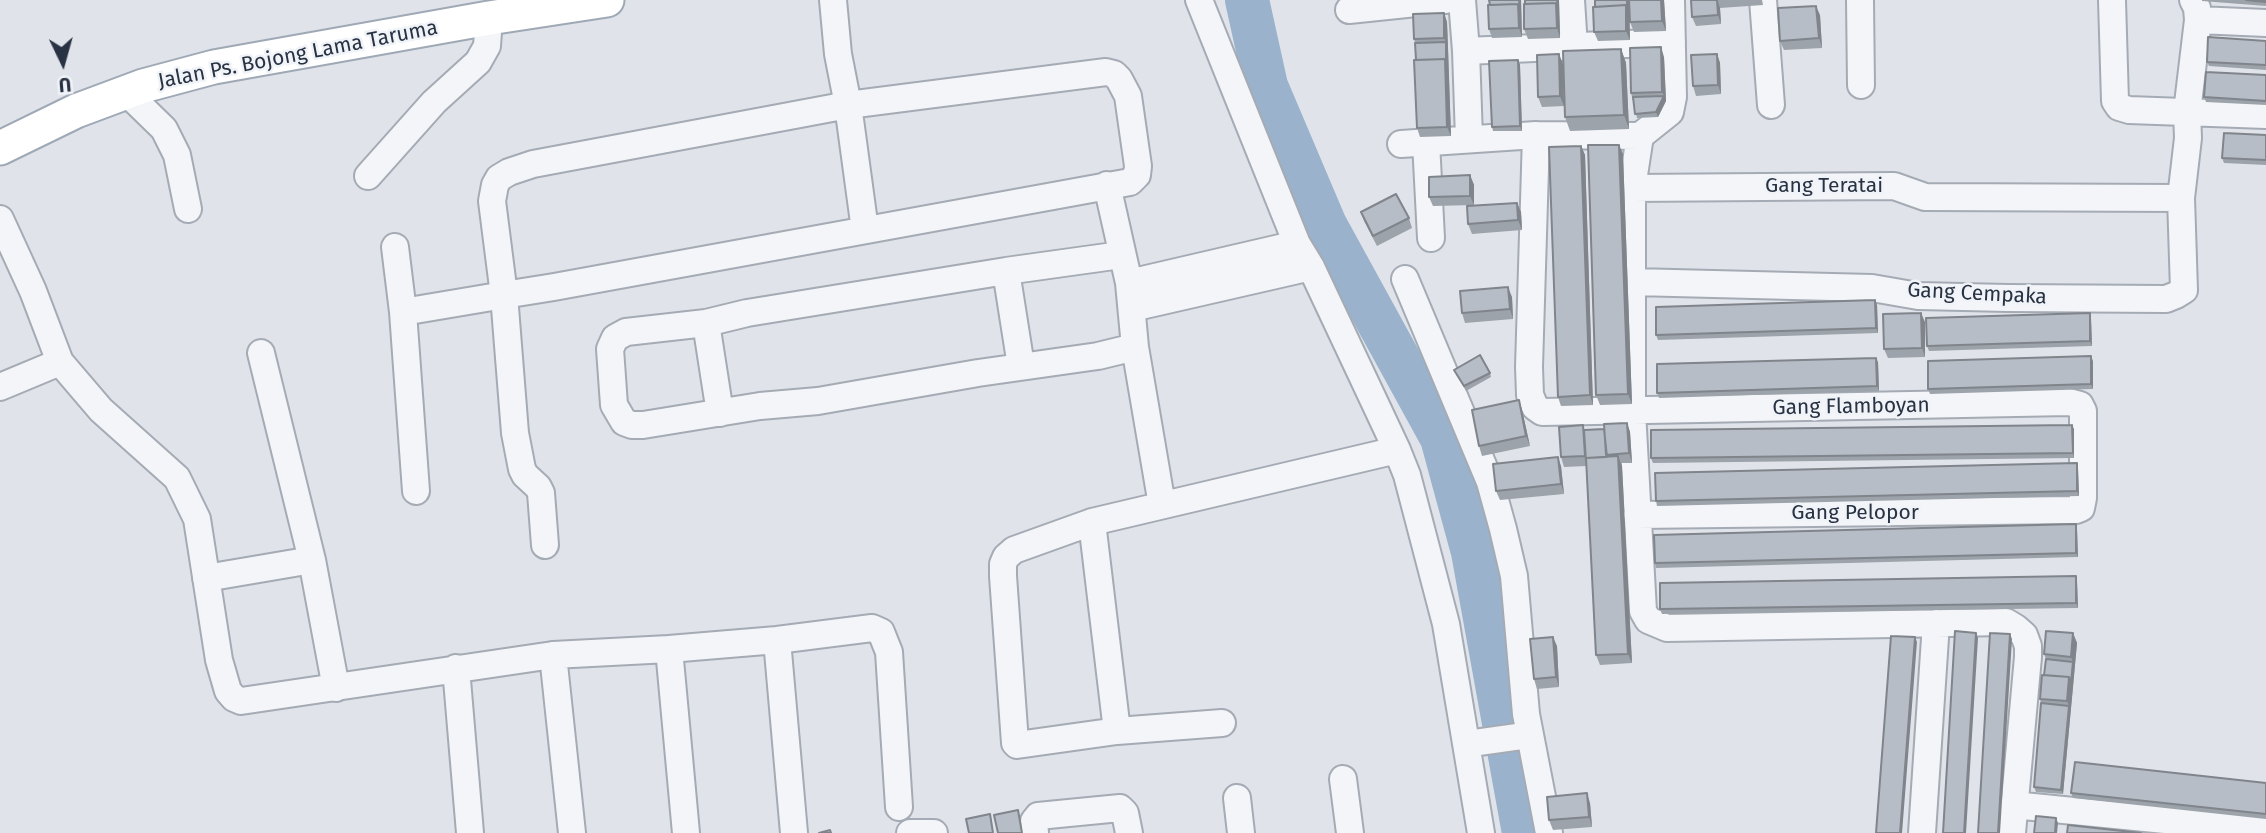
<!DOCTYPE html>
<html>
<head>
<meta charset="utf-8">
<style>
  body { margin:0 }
  #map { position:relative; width:2266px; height:833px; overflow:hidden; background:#e0e4ea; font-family:"Fira Sans",sans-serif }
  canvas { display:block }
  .north { position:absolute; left:28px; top:28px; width:70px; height:70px; -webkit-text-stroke:5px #f0f3f7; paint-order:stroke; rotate:175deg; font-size:19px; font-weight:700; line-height:28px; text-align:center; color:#283242 }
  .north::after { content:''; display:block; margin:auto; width:24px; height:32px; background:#283242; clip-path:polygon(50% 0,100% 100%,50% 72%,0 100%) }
</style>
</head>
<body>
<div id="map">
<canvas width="2266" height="833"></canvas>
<div class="north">U</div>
</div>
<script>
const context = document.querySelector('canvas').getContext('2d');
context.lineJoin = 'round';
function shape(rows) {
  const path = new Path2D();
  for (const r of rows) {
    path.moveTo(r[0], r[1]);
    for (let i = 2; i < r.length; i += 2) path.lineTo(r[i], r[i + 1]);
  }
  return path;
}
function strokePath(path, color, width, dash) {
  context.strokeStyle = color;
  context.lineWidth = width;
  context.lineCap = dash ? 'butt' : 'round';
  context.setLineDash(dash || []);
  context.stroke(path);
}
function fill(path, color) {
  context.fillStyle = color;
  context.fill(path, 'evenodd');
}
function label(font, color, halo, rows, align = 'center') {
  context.font = font + ' "Fira Sans",sans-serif';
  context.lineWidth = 5;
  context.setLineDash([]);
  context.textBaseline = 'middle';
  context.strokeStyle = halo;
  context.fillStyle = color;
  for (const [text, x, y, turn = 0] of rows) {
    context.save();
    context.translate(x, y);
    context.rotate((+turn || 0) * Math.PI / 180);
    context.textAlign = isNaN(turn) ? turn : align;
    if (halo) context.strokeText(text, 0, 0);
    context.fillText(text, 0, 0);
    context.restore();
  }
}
const river = shape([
  [1247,0,1266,86,1325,225,1442,438,1473,552,1524,833]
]);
const minor = shape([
  [833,0,838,54,848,105,865,230],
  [1199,0,1297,244,1311,267,1397,450,1407,475,1446,624,1481,833],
  [1462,0,1466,51,1469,138],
  [1571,0,1574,47],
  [1671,0,1673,97,1670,112,1640,136,1632,188,1632,411,1643,611,1648,620,1667,628,2006,622,2016,628,2024,635,2028,646,2028,657,2012,833],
  [1763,0,1771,105],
  [1860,0,1861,85],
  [2112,0,2115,101,2119,107,2129,110,2266,115],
  [1349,10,1445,0],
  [2198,20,2266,23],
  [1466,51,1672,42],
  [126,92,164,129,177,155,188,209],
  [1536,135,1529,367,1530,395,1535,407,1542,412,2069,402,2080,405,2083,411,2083,498,2081,508,2076,510,1637,515],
  [1426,142,1431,238],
  [1401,144,1536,135,1640,136],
  [368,176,434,102,478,62,487,46,489,18],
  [1107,185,1129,283,1135,347,1162,505],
  [1632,188,1894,186,1925,197,2181,198],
  [0,219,33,291,60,362,101,410,177,478,197,519,219,660,228,691,234,698,241,701,553,655,669,649,777,640,872,628,881,632,889,652,899,807],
  [395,247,403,312,416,491],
  [1121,255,1006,271,747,313,706,323,626,332,615,338,610,349,614,405,624,422,632,425,643,425,760,406,818,401,978,373,1098,356,1135,347],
  [1006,271,1021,366],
  [1405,279,1490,482,1503,529,1514,576,1526,714,1549,833],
  [1634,282,1872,288,1918,296,2008,298,2166,299,2176,295,2184,290,2181,198,2188,138,2187,112,2198,20,2197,8,2193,0],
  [1129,283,1297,244],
  [1132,308,1311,267],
  [403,312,504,295,554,287,1130,182,1137,175,1138,166,1128,96,1119,79,1114,74,1106,72,848,105,533,164,509,172,499,178,495,185,492,201,504,295,515,433,522,469,525,475,538,487,541,493,545,545],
  [706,323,720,413],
  [261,353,312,560,336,688],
  [0,387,60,362],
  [1092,522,1117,731],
  [206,578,312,560],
  [777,640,794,833],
  [669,649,686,833],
  [553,655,572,833],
  [456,668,470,833],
  [1222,723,1117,731,1017,745,1015,743,1003,576,1003,564,1006,557,1014,550,1092,522,1397,450],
  [1466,744,1530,735],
  [1343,779,1350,833],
  [1237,798,1241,833],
  [2013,805,2266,830],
  [910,833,934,833],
  [1035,833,1034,821,1038,816,1120,808,1125,813,1129,833],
  [1922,833,1936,623]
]);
const major = shape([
  [0,148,76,111,143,86,214,67,489,18,607,0]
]);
const wall = shape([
  [1521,0,1522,37,1492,38,1489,29,1490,5],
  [1559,0,1560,38,1528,39,1524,29,1525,4],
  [1629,0,1630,40,1598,41,1594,32,1595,7],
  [1664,0,1666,31,1634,32,1630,22],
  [1691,0,1762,0,1763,5,1720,8,1721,24,1696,26,1692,17],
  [2202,0,2266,0,2266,6,2202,1],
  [1444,13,1447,22,1451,136,1420,137,1417,128,1415,43,1414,39],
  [1820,15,1822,48,1784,50,1780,41],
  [2266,41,2266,70,2209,66,2207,62],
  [1621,49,1626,63,1629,129,1570,131,1565,117],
  [1717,54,1720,63,1721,94,1696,96,1693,86],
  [1664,57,1666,101,1658,117,1637,118,1631,93],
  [1518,60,1520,65,1522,131,1493,131,1492,127],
  [1563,64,1564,106,1542,107,1538,97],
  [2266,75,2266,105,2206,102,2204,97],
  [2266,135,2266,165,2224,163,2222,158],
  [1581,146,1585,155,1593,405,1561,406,1558,397],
  [1623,154,1632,404,1600,405,1596,395],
  [1470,175,1474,185,1474,205,1433,206,1429,197],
  [1517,203,1521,212,1522,230,1472,234,1468,224],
  [1361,212,1409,218,1412,228,1377,246,1364,221],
  [1512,297,1513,319,1465,323,1462,313],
  [1877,305,1878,333,1658,340,1656,335],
  [2091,318,2092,346,1929,351,1927,346],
  [1925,322,1925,357,1888,358,1884,349],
  [2093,361,2093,389,1930,394,1928,389],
  [1878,362,1879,391,1659,398,1657,393],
  [1454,370,1490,373,1491,377,1466,391],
  [1519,400,1522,410,1530,446,1482,456,1479,446],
  [1627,423,1630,432,1632,463,1621,463,1632,663,1600,665,1596,655,1587,466,1564,467,1561,457,1584,430,1604,429],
  [2074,429,2074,458,1653,463,1651,458],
  [2077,463,2078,468,2079,496,1657,506,1656,501],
  [1561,466,1564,494,1500,500,1496,491],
  [2076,524,2077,529,2078,557,1656,568,1655,563],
  [2076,576,2077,581,2078,608,1662,614,1660,609],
  [2073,633,2077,643,2063,794,2036,792,2034,787,2041,703,2040,699,2044,675,2046,659,2044,654],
  [1557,646,1559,687,1537,689,1534,679],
  [2266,783,2266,819,2073,798,2071,793],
  [1590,803,1592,827,1553,830,1549,820]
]);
const shadedWall = shape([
  [1519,0,1521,0,1522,37,1519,28,1518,4],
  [1557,0,1559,0,1560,38,1557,28,1556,3],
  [1627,0,1629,0,1630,40,1626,31,1626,5],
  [1661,0,1664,0,1666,31,1662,21],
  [1717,0,1720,8,1721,24,1718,15],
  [1816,6,1820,15,1822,48,1819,38],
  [1444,13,1447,22,1448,47,1444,38],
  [1446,42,1448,47,1451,136,1447,127,1445,59],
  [1661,47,1664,57,1666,101,1658,117,1656,112,1664,96,1662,92],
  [1621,49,1626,63,1629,129,1624,115],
  [1559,54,1563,64,1564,106,1560,96],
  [1717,54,1720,63,1721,94,1718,85],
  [1518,60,1520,65,1522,131,1520,126],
  [1619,145,1623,154,1632,404,1628,394],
  [1581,146,1585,155,1593,405,1590,395],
  [1470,175,1474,185,1474,205,1470,196],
  [1517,203,1521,212,1522,230,1518,220],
  [1508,287,1512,297,1513,319,1510,309],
  [1875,300,1877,305,1878,333,1876,328],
  [1921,313,1925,322,1925,357,1922,348],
  [2090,313,2091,318,2092,346,2090,341],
  [2091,356,2093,361,2093,389,2091,384],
  [1876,358,1878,362,1879,391,1877,386],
  [1519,400,1522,410,1530,446,1526,436],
  [1627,423,1630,432,1632,463,1629,453],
  [2072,425,2074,429,2074,458,2073,453],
  [1618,456,1622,466,1632,663,1628,654],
  [1558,457,1561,466,1564,494,1561,484],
  [2077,463,2078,468,2079,496,2077,491],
  [2076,524,2077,529,2078,557,2076,553],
  [2076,576,2077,581,2078,608,2076,603],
  [1976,633,1978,638,1966,833,1964,833],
  [2073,633,2077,643,2073,687,2071,682,2073,662,2071,657],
  [2010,634,2012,639,2000,833,1998,833],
  [1553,637,1557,646,1559,687,1556,677],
  [1915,637,1917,642,1902,833,1900,833],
  [2069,677,2073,687,2063,794,2061,790,2069,706,2067,701],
  [1587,793,1590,803,1592,827,1589,817],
  [2056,818,2058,823,2057,833,2055,833]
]);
const building = shape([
  [1489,0,1519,0,1520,9,1518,4,1490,5,1489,0],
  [1525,0,1557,0,1558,8,1556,3,1525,4,1525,0],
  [1595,0,1627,0,1627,10,1626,5,1595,7,1595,0],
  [1629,0,1661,0,1662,21,1630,22,1629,0],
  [1691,0,1717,0,1718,15,1692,17,1691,0],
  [2246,0,2266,0,2266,2,2246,0],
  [1556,3,1557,28,1524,29,1524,4,1556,3],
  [1518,4,1519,28,1489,29,1488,5,1518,4],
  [1626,5,1626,31,1594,32,1593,7,1626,5],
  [1816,6,1819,38,1780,41,1778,8,1816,6],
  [1444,13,1444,38,1414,39,1413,14,1444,13],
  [2208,37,2266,41,2266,65,2207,62,2208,37],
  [1446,42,1446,64,1445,59,1416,60,1415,43,1446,42],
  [1661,47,1662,92,1631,93,1630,48,1661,47],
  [1621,49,1624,115,1565,117,1563,51,1621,49],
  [1559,54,1560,96,1538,97,1537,55,1559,54],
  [1717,54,1718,85,1693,86,1691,55,1717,54],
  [1445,59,1447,127,1417,128,1414,60,1445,59],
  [1518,60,1520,126,1492,127,1489,61,1518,60],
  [2206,72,2266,75,2266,101,2204,97,2206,72],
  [1664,96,1656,112,1635,114,1633,97,1664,96],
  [2224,133,2266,135,2266,160,2222,158,2224,133],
  [1588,145,1619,145,1628,394,1596,395,1588,145],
  [1581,146,1590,395,1558,397,1549,147,1581,146],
  [1470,175,1470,196,1429,197,1429,177,1470,175],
  [1396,194,1409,218,1373,236,1361,212,1396,194],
  [1517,203,1518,220,1468,224,1467,206,1517,203],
  [1508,287,1510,309,1462,313,1460,291,1508,287],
  [1875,300,1876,328,1656,335,1656,307,1875,300],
  [1921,313,1922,348,1884,349,1883,314,1921,313],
  [2090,313,2090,341,1927,346,1926,318,2090,313],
  [1480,355,1490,373,1464,386,1454,370,1480,355],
  [2091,356,2091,384,1928,389,1928,361,2091,356],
  [1876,358,1877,386,1657,393,1657,364,1876,358],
  [1519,400,1526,436,1479,446,1472,410,1519,400],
  [1627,423,1629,453,1606,455,1604,424,1627,423],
  [1583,425,1585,456,1561,457,1559,427,1583,425],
  [2072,425,2073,453,1651,458,1651,430,2072,425],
  [1604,429,1607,457,1586,458,1586,461,1584,430,1604,429],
  [1618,456,1628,654,1596,655,1586,458,1618,456],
  [1558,457,1561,484,1496,491,1493,464,1558,457],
  [2077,463,2077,491,1656,501,1655,473,2077,463],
  [2076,524,2076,553,1655,563,1654,535,2076,524],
  [2076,576,2076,603,1660,609,1660,583,2076,576],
  [1955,631,1976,633,1964,833,1943,833,1955,631],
  [2046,631,2073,633,2071,657,2044,654,2046,631],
  [1990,633,2010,634,1998,833,1978,833,1990,633],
  [1891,636,1915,637,1900,833,1876,833,1891,636],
  [1553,637,1556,677,1534,679,1530,639,1553,637],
  [2046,659,2073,662,2071,682,2069,677,2044,675,2046,659],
  [2042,675,2069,677,2067,701,2040,699,2042,675],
  [2041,703,2069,706,2061,790,2034,787,2041,703],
  [2075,762,2266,783,2266,814,2071,793,2075,762],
  [1587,793,1589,817,1549,820,1547,797,1587,793],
  [1018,810,1022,833,998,833,994,815,1018,810],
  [990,814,993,833,969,833,966,819,990,814],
  [2036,816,2056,818,2055,833,2034,833,2036,816],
  [2068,825,2141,833,2067,833,2068,825],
  [830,830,831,833,819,833,830,830]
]);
const streetNames = [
  ["Jalan Ps. Bojong Lama Taruma",298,55,-11],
  ["Gang Teratai",1824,186],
  ["Gang Cempaka",1977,294,3],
  ["Gang Flamboyan",1851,407,-1],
  ["Gang Pelopor",1855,513]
];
strokePath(river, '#9ab2cc', 44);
strokePath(minor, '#a5abb4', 30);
strokePath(major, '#9fa9b6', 37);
strokePath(minor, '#f3f5f8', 26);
strokePath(major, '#fff', 33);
fill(wall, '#9da3ab');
fill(shadedWall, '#80848b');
fill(building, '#b7bdc7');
strokePath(building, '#80848b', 2);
label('21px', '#283242', '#f0f3f7', streetNames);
</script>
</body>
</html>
